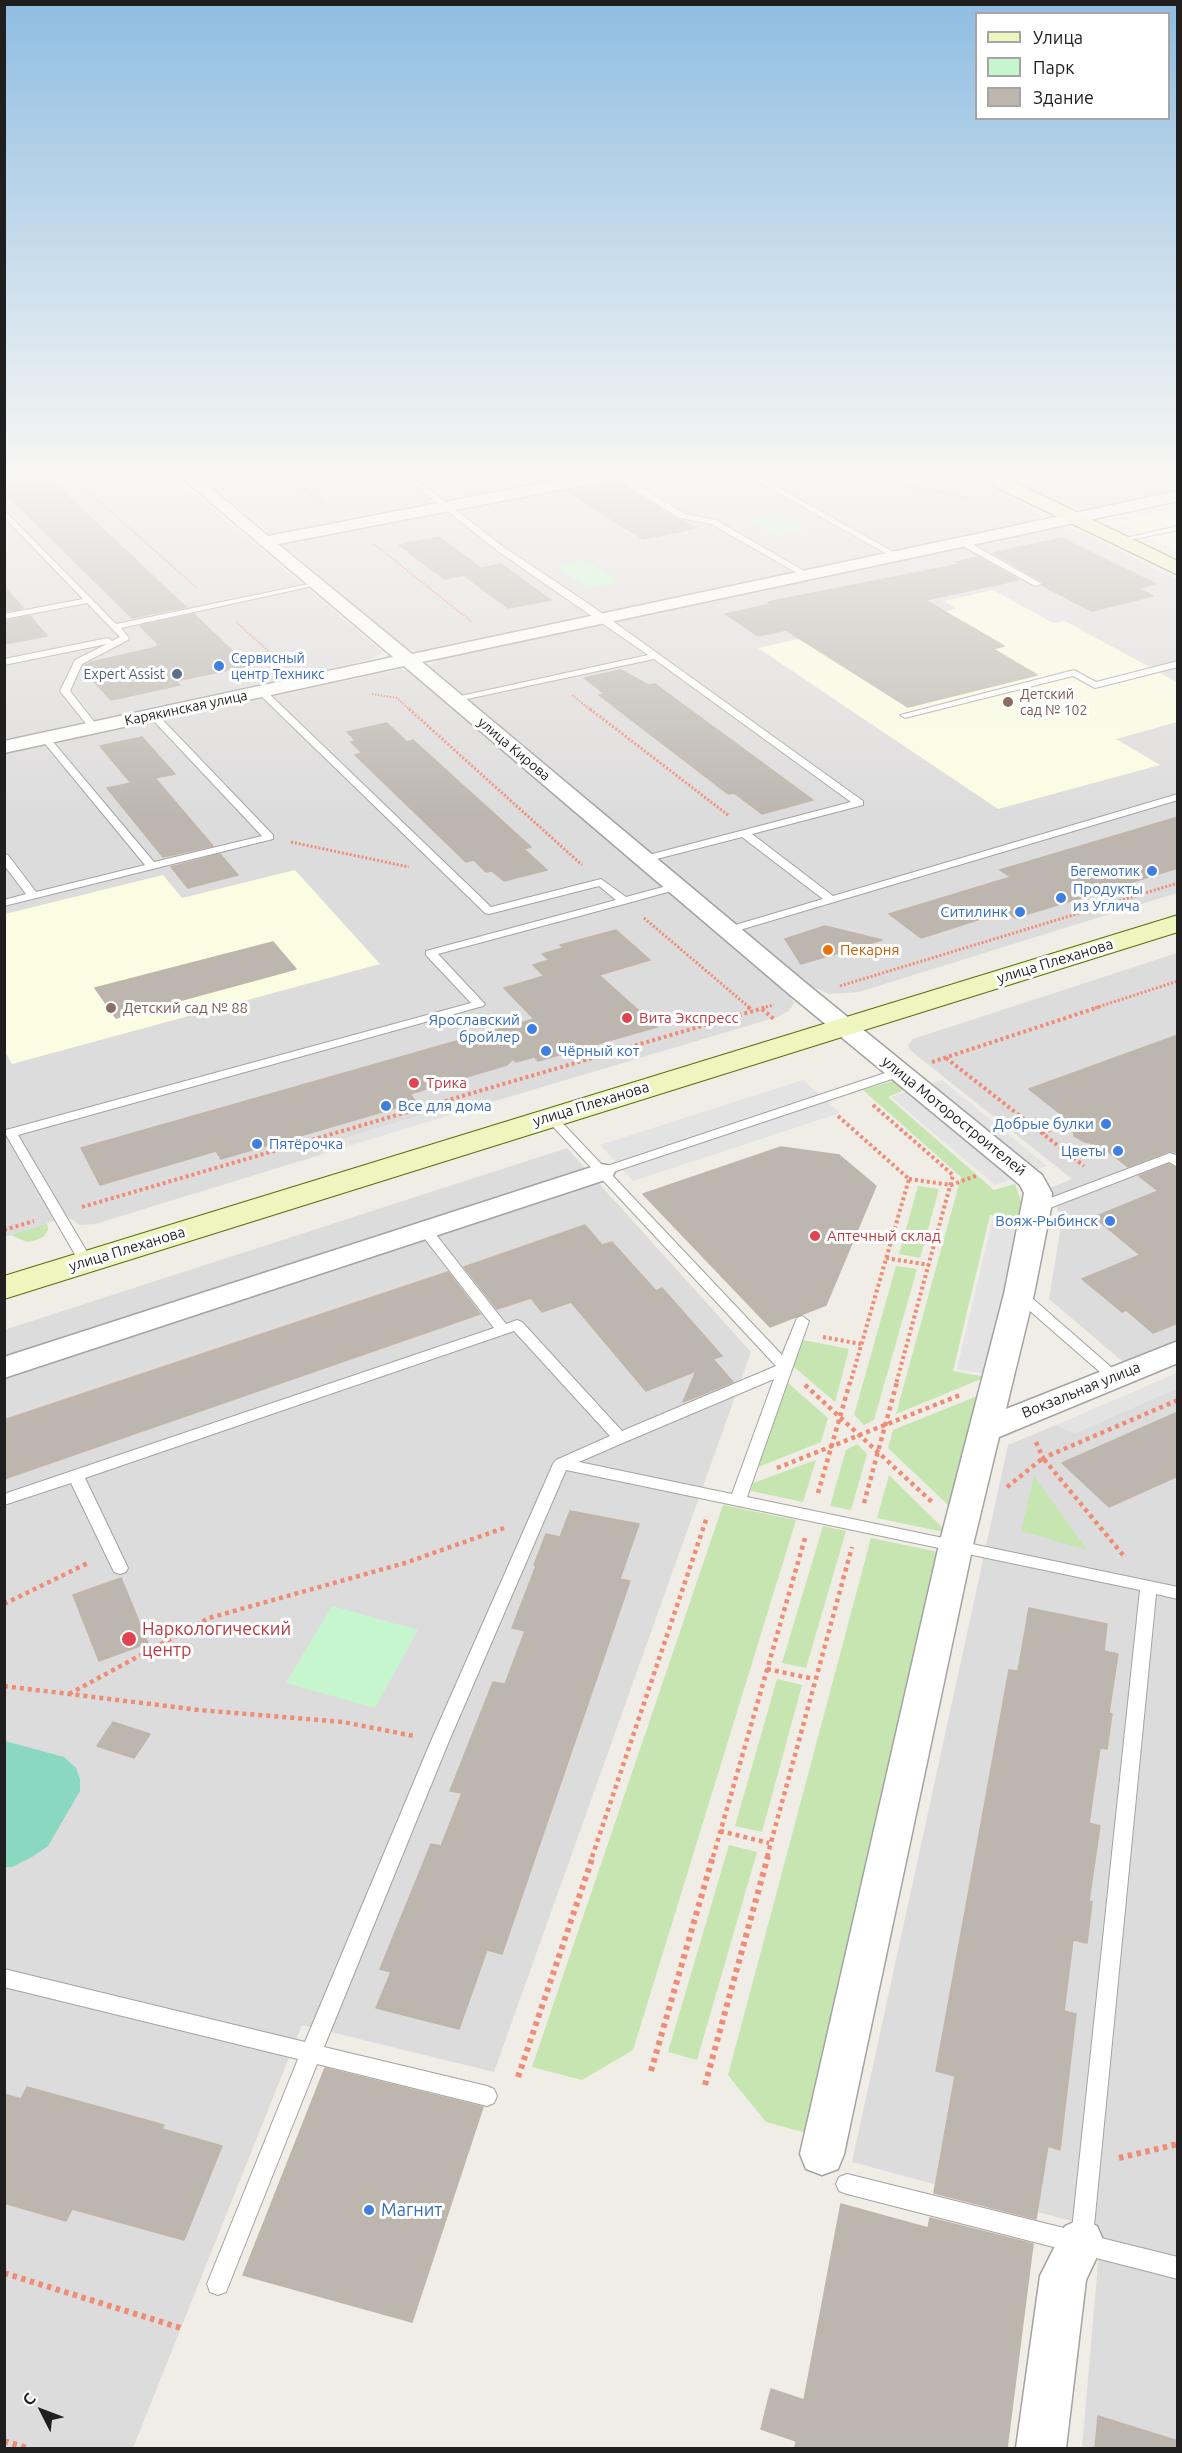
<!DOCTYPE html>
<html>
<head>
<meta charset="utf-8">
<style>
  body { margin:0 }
  #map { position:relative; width:1182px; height:2453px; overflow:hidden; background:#efede6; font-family:Ubuntu,sans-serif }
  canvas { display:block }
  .frame { position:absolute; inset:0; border:6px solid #1f1f1f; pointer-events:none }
  .legend { position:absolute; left:975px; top:12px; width:195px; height:108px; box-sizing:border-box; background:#fff; border:2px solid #a5a5a5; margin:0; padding:8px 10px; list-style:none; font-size:18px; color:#1f1f1f }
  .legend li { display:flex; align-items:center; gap:12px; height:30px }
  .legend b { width:30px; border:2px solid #a5a5a5 }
  .north { position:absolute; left:12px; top:2381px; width:60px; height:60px; -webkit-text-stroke:4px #fff; paint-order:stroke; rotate:312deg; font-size:16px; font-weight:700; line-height:24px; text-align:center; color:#1f1f1f }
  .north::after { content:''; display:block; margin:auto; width:21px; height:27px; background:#1f1f1f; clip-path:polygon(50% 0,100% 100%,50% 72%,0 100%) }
</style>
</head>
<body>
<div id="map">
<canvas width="1182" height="2453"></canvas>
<div class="frame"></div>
<ul class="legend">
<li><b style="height:8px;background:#eef5be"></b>Улица</li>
<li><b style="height:16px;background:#c6f6ce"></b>Парк</li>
<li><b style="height:16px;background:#bcb6af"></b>Здание</li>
</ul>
<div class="north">С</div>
</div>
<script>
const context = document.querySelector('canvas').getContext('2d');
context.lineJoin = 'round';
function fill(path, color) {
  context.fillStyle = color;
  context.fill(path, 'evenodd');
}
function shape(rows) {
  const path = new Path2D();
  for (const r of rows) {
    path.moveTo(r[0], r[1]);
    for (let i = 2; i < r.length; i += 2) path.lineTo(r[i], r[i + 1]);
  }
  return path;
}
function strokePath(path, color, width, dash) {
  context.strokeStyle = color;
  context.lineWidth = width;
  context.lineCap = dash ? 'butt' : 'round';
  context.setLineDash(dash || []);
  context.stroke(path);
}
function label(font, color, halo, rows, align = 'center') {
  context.font = font + ' Ubuntu,sans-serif';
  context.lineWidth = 6;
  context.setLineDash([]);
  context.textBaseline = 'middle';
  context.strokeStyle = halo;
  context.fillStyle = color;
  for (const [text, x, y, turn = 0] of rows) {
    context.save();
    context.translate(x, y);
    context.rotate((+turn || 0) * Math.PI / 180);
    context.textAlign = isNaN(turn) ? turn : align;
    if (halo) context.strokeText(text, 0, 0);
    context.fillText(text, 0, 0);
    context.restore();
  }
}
const residential = shape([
  [4,473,170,473,383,652,373,659,5,739],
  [197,473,963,473,1034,508,1042,517,1034,521,416,651,406,648],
  [995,473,1177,473,1177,491,1086,510,1067,508],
  [1062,527,1080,531,1177,579,1177,893,859,992,829,994,807,984,428,665,443,658],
  [401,669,409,671,635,861,788,993,794,1003,789,1011,777,1017,482,1105,465,1102,329,1143,320,1155,95,1224,80,1225,68,1217,47,1223,48,1230,44,1236,36,1240,27,1242,11,1235,5,1237,4,754],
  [1177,953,1177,1345,1128,1366,1049,1299,1061,1226,1056,1202,1050,1188,1072,1179,910,1050,908,1045,913,1039],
  [567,1148,751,1352,494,2072,302,2025,133,2448,5,2448,4,1330],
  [1177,1388,1177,2448,1082,2448,1101,2229,852,2162,1008,1445,1056,1425,1075,1433]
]);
const education = shape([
  [1177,508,1177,550,1118,522],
  [993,590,1053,623,1065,621,1177,682,1177,722,1116,739,1160,765,998,809,758,648,816,635,822,639,956,609,944,601],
  [295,870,380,964,12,1064,5,1052,5,914,163,875,182,898]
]);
const grass = shape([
  [893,1081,904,1090,888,1097,994,1190,1015,1184,1022,1204,1019,1219,990,1215,953,1371,986,1377,896,1414,961,1177,863,1090],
  [918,1186,939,1189,920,1258,899,1254],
  [47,1224,48,1230,44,1236,36,1240,27,1242,11,1235],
  [896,1266,917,1269,874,1420,864,1425,854,1415],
  [803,1340,849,1349,835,1402,793,1366],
  [788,1383,828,1418,821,1442,758,1467],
  [980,1395,949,1506,888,1448,893,1430],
  [857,1444,867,1454,851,1510,830,1506,846,1450],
  [816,1460,803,1502,751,1491,753,1483],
  [889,1475,948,1533,877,1518],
  [1034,1476,1087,1550,1021,1531],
  [723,1505,796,1520,633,2050,582,2080,532,2067],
  [823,1526,846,1531,806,1668,782,1663],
  [871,1538,943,1553,810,2134,766,2122,728,2075],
  [777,1679,802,1685,762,1832,735,1826],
  [729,1845,757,1852,697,2060,668,2052]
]);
const park = shape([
  [774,514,805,530,779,536,749,520],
  [586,560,619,582,588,588,555,566],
  [332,1606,418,1630,375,1708,286,1683]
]);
const pitch = shape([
  [5,1741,64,1757,76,1768,80,1779,80,1791,48,1846,32,1857,12,1867,5,1867]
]);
const parking = shape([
  [803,1080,840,1113,633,1181,600,1145],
  [942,1080,1047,1166,995,1185,891,1097],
  [465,1102,482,1105,320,1155,329,1143],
  [993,1217,1025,1223,992,1375,957,1369],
  [1177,1373,1177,1388,1075,1433,1056,1425]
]);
const building = shape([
  [28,473,43,473,186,607,132,618,4,492,4,477,28,473],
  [615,481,679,520,697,528,643,539,567,491,615,481],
  [439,537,481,568,501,564,551,600,508,608,463,575,444,579,399,545,439,537],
  [1061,538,1156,584,1138,588,1153,596,1092,611,1043,586,1043,582,993,553,1061,538],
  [978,557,1019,580,925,600,1004,646,993,649,1037,675,908,707,786,630,758,636,725,614,771,604,768,602,960,564,956,562,978,557],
  [4,586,23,608,4,612,4,586],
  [194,614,248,666,176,681,180,685,111,700,82,669,84,666,92,662,157,647,156,646,159,645,140,626,194,614],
  [30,616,47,636,4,644,4,621,30,616],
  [621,670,648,685,655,684,813,800,762,814,734,793,728,794,599,695,605,694,584,678,621,670],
  [387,723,407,742,413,740,531,847,524,849,547,870,504,881,492,871,486,872,474,860,466,862,355,755,362,753,351,742,356,741,347,732,387,723],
  [142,737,175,774,155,778,213,846,163,857,107,788,131,783,100,746,142,737],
  [1178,817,1178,868,1015,918,1006,911,921,938,889,914,1011,877,1000,870,1178,817],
  [220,854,238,875,188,888,171,867,220,854],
  [825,926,882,940,801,964,785,939,825,926],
  [616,930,650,960,599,975,657,1027,538,1061,534,1057,516,1062,513,1059,507,1065,410,1094,416,1102,221,1159,216,1151,100,1185,81,1148,534,1019,504,988,544,976,533,965,549,960,542,954,563,948,560,945,616,930],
  [273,942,296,969,116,1018,95,988,273,942],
  [1178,1035,1178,1153,1169,1151,1128,1167,1100,1145,1085,1142,1074,1136,1073,1124,1029,1089,1178,1035],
  [781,1147,839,1155,876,1186,826,1305,770,1327,643,1194,781,1147],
  [1169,1164,1178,1169,1178,1323,1153,1333,1126,1310,1122,1312,1082,1279,1140,1255,1094,1217,1158,1191,1139,1176,1169,1164],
  [585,1225,602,1245,612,1242,656,1291,662,1288,722,1356,713,1359,733,1382,683,1402,696,1371,646,1391,571,1302,542,1312,531,1298,497,1309,464,1267,585,1225],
  [448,1272,480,1314,4,1479,4,1420,448,1272],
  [1178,1412,1178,1476,1109,1507,1062,1463,1178,1412],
  [570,1511,639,1524,620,1579,630,1581,502,1954,487,1950,459,2029,376,2008,391,1972,380,1969,431,1844,441,1846,462,1793,450,1791,493,1682,505,1684,525,1631,512,1628,536,1566,534,1565,546,1534,560,1537,570,1511],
  [121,1578,148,1643,99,1661,73,1595,121,1578],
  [1029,1608,1107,1624,1104,1651,1118,1654,1109,1713,1112,1714,1107,1749,1100,1748,1089,1823,1100,1826,1089,1901,1092,1902,1087,1943,1073,1940,1064,2011,1076,2014,1060,2150,1048,2146,1036,2219,934,2193,955,2076,936,2071,1009,1670,1018,1671,1029,1608],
  [113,1722,150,1734,134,1758,97,1746,113,1722],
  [325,2068,483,2107,412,2322,243,2275,325,2068],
  [27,2087,164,2125,162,2129,222,2146,184,2240,72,2209,66,2221,4,2203,4,2094,21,2099,27,2087],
  [841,2204,928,2228,930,2218,1033,2244,1007,2448,795,2448,796,2441,761,2429,771,2389,804,2400,841,2204],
  [1098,2416,1178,2441,1178,2448,1095,2448,1098,2416]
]);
const pathFar4 = shape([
  [67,473,196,587],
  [285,473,326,506],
  [858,473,893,483,973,499],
  [374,544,472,622],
  [236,622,282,663],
  [372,694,397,698,411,711],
  [572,695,592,711]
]);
const pathFar3 = shape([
  [409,709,582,865],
  [590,709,728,815],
  [291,842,409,867],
  [644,918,750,1008],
  [840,986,1178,883],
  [762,1008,774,1005],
  [1095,1008,1178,981]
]);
const pathFar2 = shape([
  [748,1007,753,1011],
  [762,1009,775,1020],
  [946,1058,1084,1166],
  [932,1062,1099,1007],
  [873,1105,953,1175,896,1384],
  [838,1116,909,1179,850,1384],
  [1042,1133,1071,1122],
  [909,1179,951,1185,978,1175],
  [82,1207,767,1007],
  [4,1230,34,1221],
  [886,1258,929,1265],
  [823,1337,861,1344]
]);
const pathFar1 = shape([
  [805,1385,932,1502],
  [1036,1442,1043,1458,1178,1400],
  [777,1468,960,1395],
  [1007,1487,1043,1458,1123,1555],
  [818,1493,850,1382],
  [864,1503,897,1382],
  [4,1604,90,1562],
  [767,1669,814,1679],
  [4,1686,199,1710,343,1722,414,1736],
  [69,1694,209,1618,405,1563,504,1528],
  [720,1831,769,1843],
  [592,1857,707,1517],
  [713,1857,805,1538],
  [767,1857,852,1547]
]);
const path = shape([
  [651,2071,713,1856],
  [518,2077,593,1856],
  [705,2085,768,1856],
  [1119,2158,1178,2144],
  [4,2273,181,2328],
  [4,2441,27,2448]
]);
const lane = shape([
  [400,473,429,473,414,478,505,548,589,604,863,801,863,805,752,834,833,896,1178,794,1178,800,733,932,725,932,725,928,823,899,742,837,645,862,641,861,641,857,851,802,654,659,453,702,451,700,456,697,648,655,499,552,400,473],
  [612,473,618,473,685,514,716,520,811,575,804,577,711,524,680,518,612,477,612,473],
  [743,473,752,473,901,556,894,558,743,473],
  [4,510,116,624,318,582,322,584,121,628,129,638,128,640,82,664,70,691,99,728,94,731,91,730,60,691,75,660,107,644,4,665,4,659,108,638,112,641,120,637,87,603,4,619,4,614,83,599,4,517,4,510],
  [1178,526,1178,530,1120,542,1116,540,1178,526],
  [959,540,965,540,1042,584,1035,586,959,544,959,540],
  [1178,661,1178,667,1095,688,1073,676,905,718,900,715,1074,670,1096,682,1178,661],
  [258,689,264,689,491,907,601,879,626,897,678,883,683,886,682,888,628,903,438,954,483,1002,485,1004,483,1006,18,1135,93,1262,91,1265,81,1265,5,1133,6,1130,471,1003,426,955,426,951,616,900,599,886,489,914,485,913,258,693,258,689],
  [153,712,156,713,273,835,273,839,4,906,4,900,26,894,4,865,4,854,8,855,36,892,145,865,42,740,42,736,48,736,154,862,262,836,150,717,148,715,153,712],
  [900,1068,904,1069,906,1072,904,1075,610,1173,782,1355,797,1318,802,1316,809,1321,747,1497,1178,1587,1178,1599,1156,1594,1093,2236,1178,2257,1178,2279,847,2194,839,2191,836,2184,839,2177,847,2174,1072,2230,1140,1590,566,1470,449,1741,324,2047,487,2086,494,2089,497,2096,494,2103,487,2106,317,2064,226,2292,218,2295,210,2292,207,2284,298,2059,4,1987,4,1969,305,2042,431,1741,553,1464,556,1460,610,1436,514,1331,85,1478,128,1568,126,1572,120,1574,114,1572,71,1483,4,1505,4,1494,494,1328,418,1230,425,1226,430,1227,506,1324,517,1320,522,1322,622,1431,776,1366,544,1117,550,1113,554,1114,604,1167,900,1068],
  [774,1379,732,1494,579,1462,625,1442,774,1379],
  [1170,1153,1178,1156,1178,1167,1169,1162,1042,1211,1032,1211,1030,1208,1032,1205,1170,1153],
  [1019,1289,1024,1291,1119,1374,1121,1377,1119,1380,1109,1380,1014,1297,1012,1294,1019,1289]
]);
const street = shape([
  [176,473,193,473,268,536,594,473,628,473,621,478,278,544,412,654,1178,491,1178,501,422,662,807,984,1042,1175,1052,1193,1051,1208,1034,1294,1006,1409,1178,1341,1178,1363,999,1437,973,1545,844,2154,838,2169,822,2175,806,2169,800,2154,939,1545,1004,1294,1024,1193,1020,1185,1006,1173,789,994,404,666,4,753,4,741,393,657,176,473],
  [601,1164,611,1166,615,1172,611,1178,4,1378,4,1357,601,1164],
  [1081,2219,1097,2226,1104,2242,1086,2280,1066,2448,1016,2448,1040,2276,1065,2226,1081,2219]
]);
const secondary = shape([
  [972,473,996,473,1178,561,1178,575,975,477,972,473],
  [1178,915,1178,932,4,1299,4,1276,1178,915]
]);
const markers = [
  [219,666,6,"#3f7fe0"],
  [177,674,6,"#5c6f8a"],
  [1008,702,6,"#8d6e63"],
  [1152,871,6,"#3f7fe0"],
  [1061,898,6,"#3f7fe0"],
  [1020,912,6,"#3f7fe0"],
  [828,950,6,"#e8710a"],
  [111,1008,6,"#8d6e63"],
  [627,1018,6,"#e0444e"],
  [532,1029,6,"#3f7fe0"],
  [546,1051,6,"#3f7fe0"],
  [414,1083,6,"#e0444e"],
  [386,1106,6,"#3f7fe0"],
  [1106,1124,6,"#3f7fe0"],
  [257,1144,6,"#3f7fe0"],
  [1118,1151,6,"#3f7fe0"],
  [1110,1221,6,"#3f7fe0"],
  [815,1236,6,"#e0444e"],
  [129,1639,8,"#e0444e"],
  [369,2210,6,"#3f7fe0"]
];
const farShopnames = [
  ["Сервисный",231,658],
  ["центр Техникс",231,674],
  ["Бегемотик",1140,871,"right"]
];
const farServicenames = [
  ["Expert Assist",165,674]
];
const farEducationnames = [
  ["Детский",1020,694],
  ["сад № 102",1020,710]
];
const farStreetnames = [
  ["Карякинская улица",186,708,-12],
  ["улица Кирова",514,749,40]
];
const shopNames = [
  ["Продукты",1073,889,"left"],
  ["из Углича",1073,906,"left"],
  ["Ситилинк",1008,912],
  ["Ярославский",520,1020],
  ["бройлер",520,1037],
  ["Чёрный кот",558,1051,"left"],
  ["Все для дома",398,1106,"left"],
  ["Добрые булки",1094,1124],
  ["Пятёрочка",269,1144,"left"],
  ["Цветы",1106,1151],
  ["Вояж-Рыбинск",1098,1221]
];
const foodNames = [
  ["Пекарня",840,950]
];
const streetNames = [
  ["улица Плеханова",1055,961,-17],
  ["улица Плеханова",591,1104,-17],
  ["улица Моторостроителей",954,1116,39],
  ["улица Плеханова",127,1249,-17],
  ["Вокзальная улица",1081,1390,-22]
];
const educationNames = [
  ["Детский сад № 88",123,1008]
];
const healthNames = [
  ["Вита Экспресс",639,1018],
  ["Трика",426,1083],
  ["Аптечный склад",827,1236]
];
const nearHealthnames = [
  ["Наркологический",142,1629],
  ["центр",142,1650]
];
const nearShopnames = [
  ["Магнит",381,2210]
];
fill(residential, '#dddcdc');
fill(education, '#fafde1');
fill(grass, '#c6e5b0');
fill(park, '#c6f6ce');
fill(pitch, '#8ad8c0');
fill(parking, '#e3e3e3');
fill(building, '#bcb6af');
strokePath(building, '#c0b5a9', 1.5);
strokePath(lane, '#a3a3a3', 2);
strokePath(street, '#a3a3a3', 3);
strokePath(secondary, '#5c6f0d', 2);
strokePath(pathFar4, '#f08c76', 2, [1.5, 1.5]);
strokePath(pathFar3, '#f08c76', 3, [2, 2]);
strokePath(pathFar2, '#f08c76', 4, [3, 3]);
strokePath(pathFar1, '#f08c76', 4.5, [4, 4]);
strokePath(path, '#f08c76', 6, [4.5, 4.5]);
fill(lane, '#fff');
fill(street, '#fff');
fill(secondary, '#eef5be');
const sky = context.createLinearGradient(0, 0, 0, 817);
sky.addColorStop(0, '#8fbde2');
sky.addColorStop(0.58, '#f8f7f4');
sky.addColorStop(1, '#f8f7f400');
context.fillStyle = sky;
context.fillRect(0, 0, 1182, 817);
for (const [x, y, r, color] of markers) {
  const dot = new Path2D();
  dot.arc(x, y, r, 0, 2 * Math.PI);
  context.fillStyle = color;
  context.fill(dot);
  strokePath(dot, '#fff', 2);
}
label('14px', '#366cbe', '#fff', farShopnames, 'left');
label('14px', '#4e5e75', '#fff', farServicenames, 'right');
label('14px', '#785e54', '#fff', farEducationnames, 'left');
label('14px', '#1f1f1f', '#fff', farStreetnames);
label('15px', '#366cbe', '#fff', shopNames, 'right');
label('15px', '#c56008', '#fff', foodNames, 'left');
label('15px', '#1f1f1f', '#fff', streetNames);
label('15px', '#785e54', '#fff', educationNames, 'left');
label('15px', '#be3a42', '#fff', healthNames, 'left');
label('18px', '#be3a42', '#fff', nearHealthnames, 'left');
label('18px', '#366cbe', '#fff', nearShopnames, 'left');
</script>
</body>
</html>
